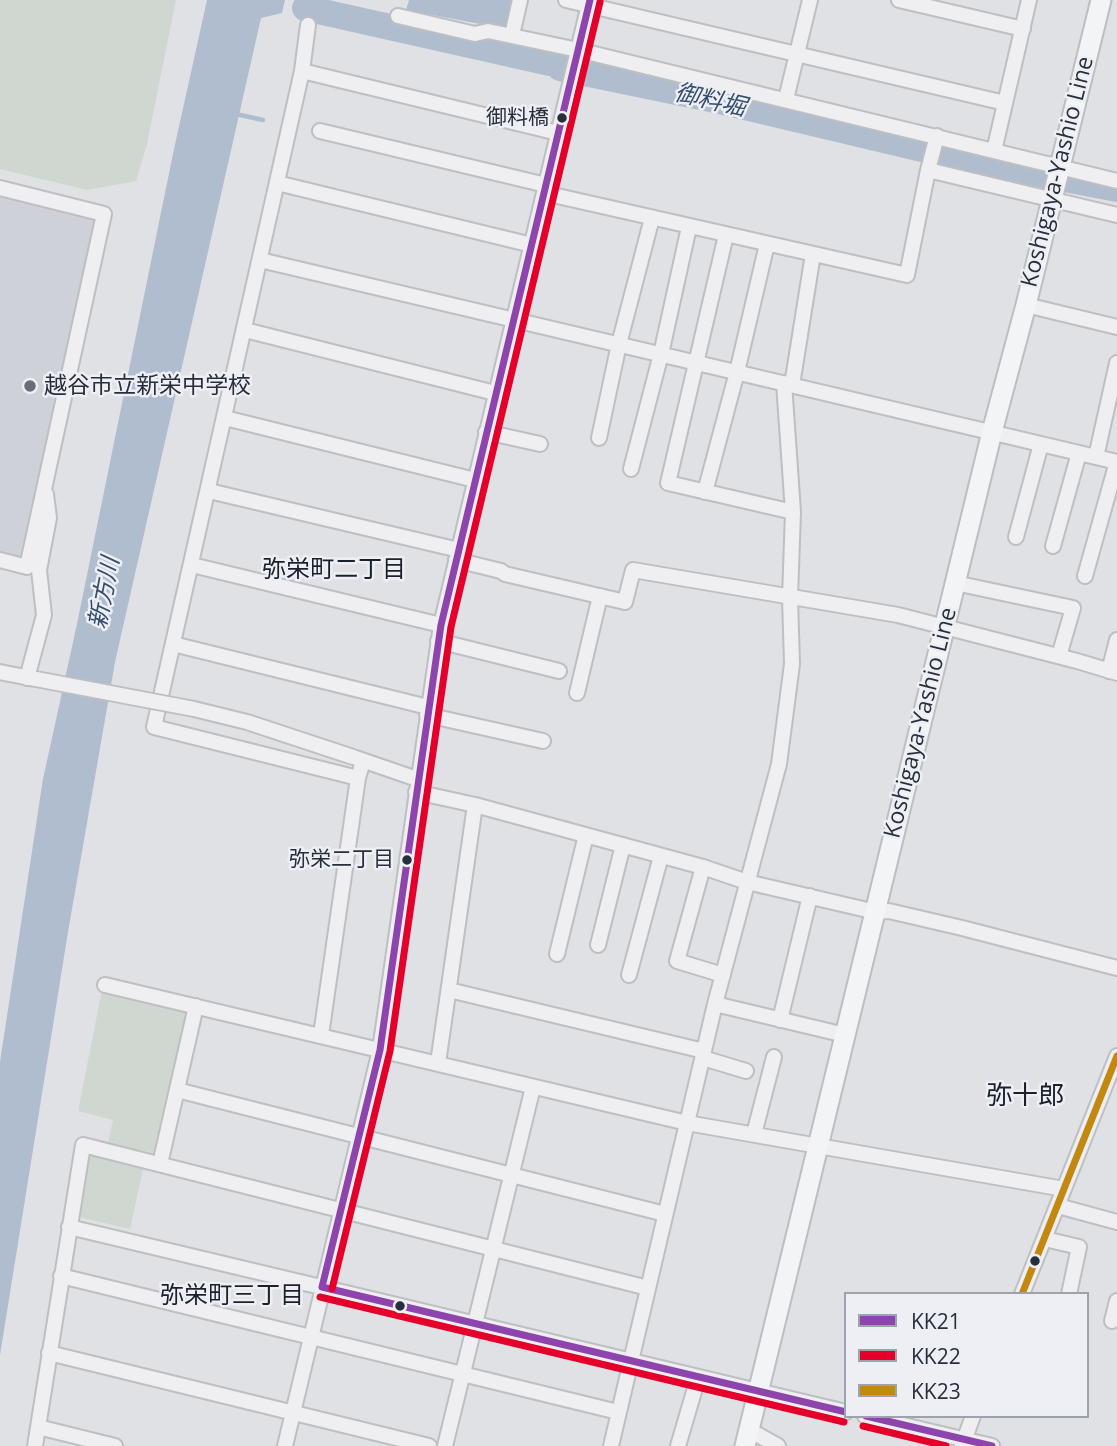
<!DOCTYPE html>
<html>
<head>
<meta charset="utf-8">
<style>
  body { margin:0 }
  #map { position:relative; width:1117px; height:1446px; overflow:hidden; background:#dfe1e4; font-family:"Open Sans",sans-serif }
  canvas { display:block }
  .legend { position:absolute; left:844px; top:1292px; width:245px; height:126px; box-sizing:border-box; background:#edeff4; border:2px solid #9ea2aa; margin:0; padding:9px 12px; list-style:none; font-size:21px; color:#282f3c }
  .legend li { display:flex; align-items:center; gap:14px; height:35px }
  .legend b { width:35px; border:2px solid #9ea2aa }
</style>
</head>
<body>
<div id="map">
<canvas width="1117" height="1446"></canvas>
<ul class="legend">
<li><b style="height:9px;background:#8e44ad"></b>KK21</li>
<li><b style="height:9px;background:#e4002b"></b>KK22</li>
<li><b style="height:9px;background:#c3880f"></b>KK23</li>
</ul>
</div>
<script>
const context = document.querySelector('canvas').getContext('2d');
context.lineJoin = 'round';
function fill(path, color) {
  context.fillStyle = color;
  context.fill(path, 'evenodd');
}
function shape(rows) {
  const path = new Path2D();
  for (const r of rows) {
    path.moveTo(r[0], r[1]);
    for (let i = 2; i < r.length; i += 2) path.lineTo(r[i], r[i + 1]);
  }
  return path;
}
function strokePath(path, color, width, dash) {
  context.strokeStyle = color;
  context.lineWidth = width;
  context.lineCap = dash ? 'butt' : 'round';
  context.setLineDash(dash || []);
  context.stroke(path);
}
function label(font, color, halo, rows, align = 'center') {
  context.font = font + ' "Open Sans","Noto Sans JP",sans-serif';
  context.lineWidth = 5;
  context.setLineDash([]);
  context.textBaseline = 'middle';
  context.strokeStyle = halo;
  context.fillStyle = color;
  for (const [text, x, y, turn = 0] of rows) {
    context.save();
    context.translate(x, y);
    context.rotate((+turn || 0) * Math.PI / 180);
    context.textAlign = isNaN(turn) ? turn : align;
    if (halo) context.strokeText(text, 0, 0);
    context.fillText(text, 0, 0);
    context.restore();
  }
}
const built = shape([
  [0,194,97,218,22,560,0,555]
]);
const green = shape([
  [0,0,176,0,147,144,136,181,87,190,0,169],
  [102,990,184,1009,188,1017,153,1153,108,1143,113,1120,78,1111],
  [92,1153,144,1165,130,1229,82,1218,77,1213,87,1156]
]);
const water = shape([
  [207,0,285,0,282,13,261,18,115,662,68,932,0,1355,0,1062,43,779,77,624,174,149],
  [409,0,519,0,512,30,406,10]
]);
const stream = shape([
  [236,114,263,120]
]);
const river = shape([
  [305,8,559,65,560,68,720,101,977,162,1117,189]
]);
const minor = shape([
  [566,0,1005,103],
  [899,0,1023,29],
  [398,16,475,34,488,31,578,50,1117,181],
  [308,25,302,71,154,727,358,778],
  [512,35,520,0],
  [302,71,558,133],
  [786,99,810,0],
  [320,131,546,185],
  [994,151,1029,0],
  [928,170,1117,215],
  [277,183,532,245],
  [0,188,104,214,27,567,0,560],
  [544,193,907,275,928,170,937,136],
  [726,235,668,483,793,512],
  [260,260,1117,462],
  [1026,305,1117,327],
  [245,330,495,393],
  [792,385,813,254],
  [225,418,475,480],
  [486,432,540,444],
  [599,438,619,344,652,218],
  [1096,457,1117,363],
  [631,469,661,354,689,227],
  [209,491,459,550],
  [705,492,737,372,767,244],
  [1016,537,1041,444],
  [1053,546,1079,453],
  [456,560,501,571,505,574,625,602,633,570,898,615,1077,661,1117,673],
  [192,565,441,625],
  [1085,576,1117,462],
  [955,583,1073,608,1059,656],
  [438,641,559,671],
  [173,644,428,707],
  [1109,671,1117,640],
  [0,672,35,679],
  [27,678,44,615,39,570,49,518,46,494],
  [577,693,600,596],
  [427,715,543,741],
  [356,758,417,779],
  [416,792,475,805,703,867],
  [598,945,623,845],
  [557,954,586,835],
  [629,975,661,856],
  [723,975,677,961,703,867,747,882,876,912,889,911,962,928,1117,968],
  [105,985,687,1123,1064,1189],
  [449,990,704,1051],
  [715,1004,845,1035],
  [780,1020,810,896],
  [321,1035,358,778,363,761],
  [703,1058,746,1071],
  [438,1063,475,805],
  [177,1090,665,1214],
  [754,1134,774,1057],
  [160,1164,196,1006],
  [1058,1206,1117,1222],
  [69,1227,846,1412],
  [1045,1239,1079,1247,1069,1294],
  [61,1276,618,1412],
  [1022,1294,1117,1056],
  [1112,1321,1117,1301],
  [49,1353,429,1446],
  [865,1416,992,1446],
  [38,1427,115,1446],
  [749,1430,778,1446],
  [35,1446,83,1145,648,1288],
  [285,1446,380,1050,441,625,590,0],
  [445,1446,533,1087],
  [611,1446,715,1004,779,764,792,664,790,598,793,512,784,383],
  [678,1446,698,1378],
  [962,1446,973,1416]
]);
const major = shape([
  [745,1446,992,432,1026,305,1101,0]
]);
const minorBridge = shape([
  [36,679,194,709,247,722,353,757]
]);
const bus1 = shape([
  [322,1287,380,1050,441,625,590,0],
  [322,1287,846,1412],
  [866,1416,992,1446]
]);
const bus2 = shape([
  [332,1289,390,1051,451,627,600,2],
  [320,1297,844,1422],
  [863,1426,946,1446]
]);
const bus3 = shape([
  [1022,1294,1117,1056]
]);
const markers = [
  [562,118,6,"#282f3c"],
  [30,386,7,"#686d77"],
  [407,860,6,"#282f3c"],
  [1035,1261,6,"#282f3c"],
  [400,1306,6,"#282f3c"]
];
const busNames = [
  ["御料橋",549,118],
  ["弥栄二丁目",394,860]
];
const streetNames = [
  ["Koshigaya-Yashio Line",1058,172,-76],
  ["Koshigaya-Yashio Line",921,723,-76]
];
const poiNames = [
  ["越谷市立新栄中学校",44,386]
];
const waterNames = [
  ["御料堀",710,101,13],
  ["新方川",105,593,-79]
];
const neighbourhoodNames = [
  ["弥栄町二丁目",334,570],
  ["弥栄町三丁目",232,1296]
];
const quarterNames = [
  ["弥十郎",1025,1097]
];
fill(built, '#ced1d7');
fill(green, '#d0d7d0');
fill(water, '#afbdce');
strokePath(stream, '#afbdce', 4.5);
strokePath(river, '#afbdce', 26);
strokePath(minor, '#bdbfc2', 18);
strokePath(major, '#bcbec2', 23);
strokePath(minor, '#efeff1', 14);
strokePath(major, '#f3f4f5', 19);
strokePath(minorBridge, '#bdbfc2', 18, []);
strokePath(minorBridge, '#efeff1', 14);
strokePath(bus1, '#8e44ad', 7);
strokePath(bus2, '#e4002b', 7);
strokePath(bus3, '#c3880f', 7);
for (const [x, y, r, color] of markers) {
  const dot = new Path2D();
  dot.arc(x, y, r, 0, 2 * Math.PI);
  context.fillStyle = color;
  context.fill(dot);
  strokePath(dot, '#edeff4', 2.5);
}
label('21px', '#282f3c', '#edeff4', busNames, 'right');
label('23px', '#282f3c', '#edeff4', streetNames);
label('23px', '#282f3c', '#edeff4', poiNames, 'left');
label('italic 24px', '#354d6c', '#edeff4', waterNames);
label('24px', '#1a202c', '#edeff4', neighbourhoodNames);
label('26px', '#1a202c', '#edeff4', quarterNames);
</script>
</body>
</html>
